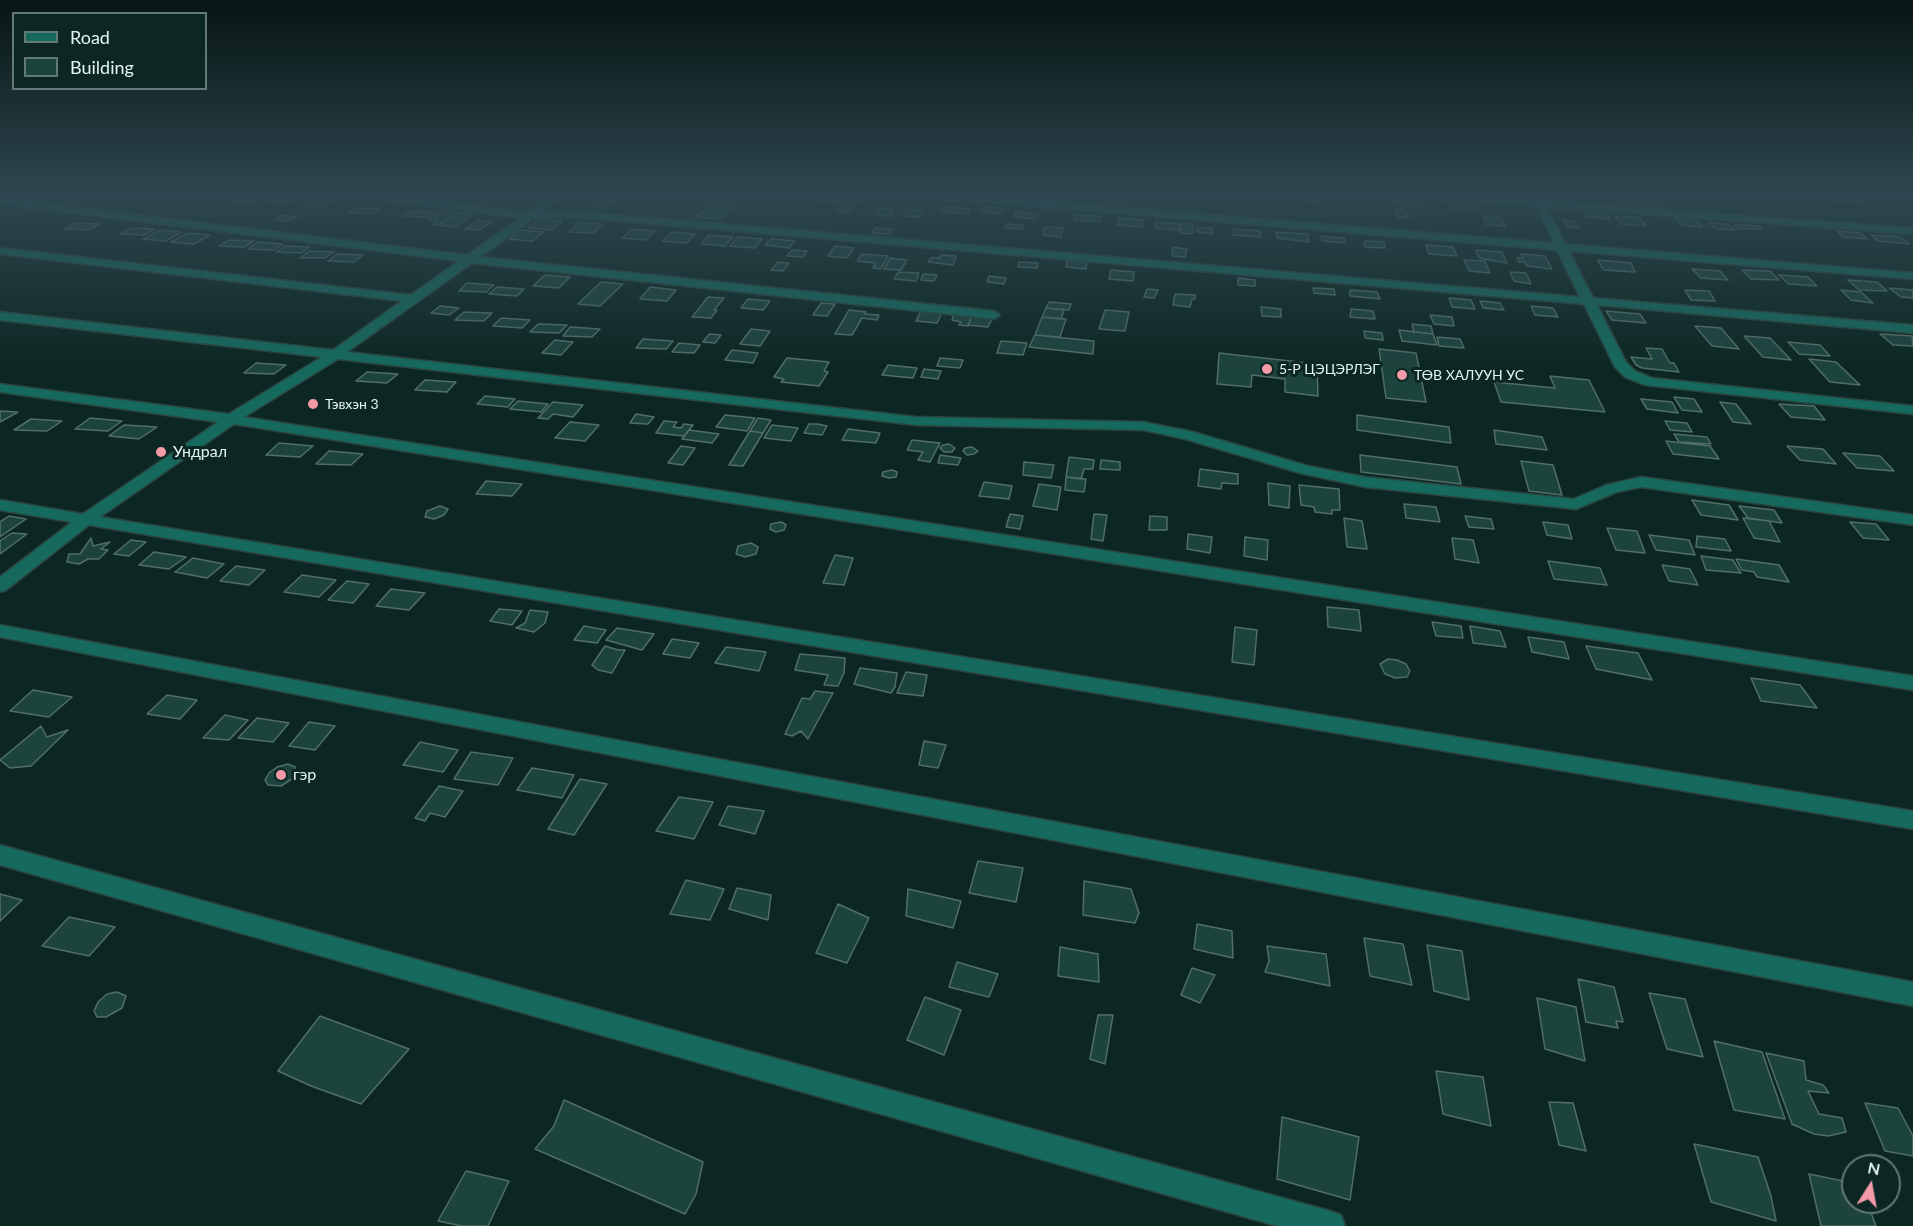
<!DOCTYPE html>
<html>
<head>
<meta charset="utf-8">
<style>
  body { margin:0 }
  #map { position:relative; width:1913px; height:1226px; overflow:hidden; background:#0c2723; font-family:Lato,sans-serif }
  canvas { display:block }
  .legend { position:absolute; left:12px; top:12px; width:195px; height:78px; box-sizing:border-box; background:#0c2723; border:2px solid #627975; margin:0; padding:8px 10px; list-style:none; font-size:18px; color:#e3f3f0 }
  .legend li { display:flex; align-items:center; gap:12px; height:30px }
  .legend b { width:30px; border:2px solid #627975 }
  .north { position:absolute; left:1841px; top:1154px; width:60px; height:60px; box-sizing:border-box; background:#0c2723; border:2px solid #627975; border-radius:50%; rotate:11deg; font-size:16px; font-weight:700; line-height:24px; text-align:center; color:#e3f3f0 }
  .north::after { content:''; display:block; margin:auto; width:21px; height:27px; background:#f39aa8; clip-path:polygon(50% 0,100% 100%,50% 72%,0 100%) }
</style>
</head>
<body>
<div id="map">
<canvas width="1913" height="1226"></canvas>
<ul class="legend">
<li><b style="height:8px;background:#15695d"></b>Road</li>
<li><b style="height:16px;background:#1d433d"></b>Building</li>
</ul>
<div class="north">N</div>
</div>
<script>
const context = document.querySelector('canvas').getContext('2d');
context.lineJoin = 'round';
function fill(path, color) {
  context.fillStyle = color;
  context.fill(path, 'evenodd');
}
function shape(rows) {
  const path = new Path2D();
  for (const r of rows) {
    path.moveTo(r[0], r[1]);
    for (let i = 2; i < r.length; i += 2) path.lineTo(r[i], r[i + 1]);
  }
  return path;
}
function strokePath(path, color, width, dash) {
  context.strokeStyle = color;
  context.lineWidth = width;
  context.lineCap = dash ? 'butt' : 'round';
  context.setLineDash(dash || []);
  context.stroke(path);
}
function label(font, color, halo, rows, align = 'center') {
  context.font = font + ' Lato,sans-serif';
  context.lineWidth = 6;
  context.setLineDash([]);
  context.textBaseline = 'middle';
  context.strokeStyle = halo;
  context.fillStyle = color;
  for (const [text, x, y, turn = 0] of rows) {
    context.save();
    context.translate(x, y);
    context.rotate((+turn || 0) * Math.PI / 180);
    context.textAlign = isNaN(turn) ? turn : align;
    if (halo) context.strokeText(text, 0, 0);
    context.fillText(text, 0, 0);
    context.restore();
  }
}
const building = shape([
  [239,196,263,196,254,202,231,201,239,196],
  [273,196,282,196,297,197,288,202,265,201,273,196],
  [822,196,850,196,846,202,819,200,822,196],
  [1291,196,1318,196,1319,202,1291,198,1291,196],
  [1827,197,1857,198,1862,202,1832,200,1827,197],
  [1393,198,1418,200,1421,206,1396,205,1393,198],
  [847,200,859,201,848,213,837,212,847,200],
  [1637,200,1654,201,1659,206,1641,205,1637,200],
  [313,201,331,202,323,207,305,206,313,201],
  [597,201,611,202,605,208,591,207,597,201],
  [714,202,736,204,719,219,695,217,714,202],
  [1449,203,1475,205,1478,211,1452,209,1449,203],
  [944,207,970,209,968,214,942,212,944,207],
  [984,207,1004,208,1002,214,981,212,984,207],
  [357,208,380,209,372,214,349,213,357,208],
  [880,209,894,210,890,216,876,215,880,209],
  [1394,209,1405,210,1409,218,1397,217,1394,209],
  [907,210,923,211,919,217,903,216,907,210],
  [410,211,433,212,426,217,402,216,410,211],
  [439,211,458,213,438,225,433,225,438,220,427,219,439,211],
  [1583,211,1607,213,1610,219,1587,217,1583,211],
  [1016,212,1037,214,1036,219,1014,217,1016,212],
  [458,213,474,214,456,227,438,225,458,213],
  [283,215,297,217,288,221,274,220,283,215],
  [1075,215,1100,216,1099,222,1074,220,1075,215],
  [1615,216,1639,217,1646,226,1621,224,1615,216],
  [1483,217,1500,218,1505,226,1487,225,1483,217],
  [1119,218,1143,220,1142,227,1117,225,1119,218],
  [1675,218,1696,220,1703,227,1681,225,1675,218],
  [539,219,562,221,552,230,528,228,539,219],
  [478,220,492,222,479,230,465,229,478,220],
  [1563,220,1575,221,1579,228,1567,227,1563,220],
  [579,222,602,224,593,233,569,232,579,222],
  [1155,222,1180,224,1179,230,1155,228,1155,222],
  [76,223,100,224,88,230,64,229,76,223],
  [1181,223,1193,224,1192,234,1180,233,1181,223],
  [1710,223,1728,224,1736,230,1716,229,1710,223],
  [1007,224,1023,225,1022,229,1005,228,1007,224],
  [1734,224,1760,226,1762,229,1738,229,1734,224],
  [1045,227,1063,228,1061,237,1043,235,1045,227],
  [1197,227,1212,228,1212,234,1197,232,1197,227],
  [131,228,155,229,144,235,120,234,131,228],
  [875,228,892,229,890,234,872,233,875,228],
  [632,229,655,231,646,240,622,238,632,229],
  [1234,229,1260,231,1261,237,1233,235,1234,229],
  [160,230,182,232,165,241,143,239,160,230],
  [521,230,543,232,533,241,509,239,521,230],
  [1837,231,1861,233,1867,239,1843,237,1837,231],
  [672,232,695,234,687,243,662,241,672,232],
  [1276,232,1308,234,1309,242,1277,238,1276,232],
  [188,233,210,235,194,244,171,242,188,233],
  [709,235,733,237,725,246,701,244,709,235],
  [1871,235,1901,237,1909,244,1878,241,1871,235],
  [1321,236,1344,238,1345,243,1322,241,1321,236],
  [738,237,762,239,755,248,730,246,738,237],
  [771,239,795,241,789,248,765,245,771,239],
  [229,240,254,241,244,247,219,246,229,240],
  [1364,241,1384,242,1385,248,1365,247,1364,241],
  [258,242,283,244,274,250,248,249,258,242],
  [1426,245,1453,247,1457,256,1429,254,1426,245],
  [285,246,310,247,301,253,276,252,285,246],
  [835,246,854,248,847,258,828,256,835,246],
  [1173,247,1187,249,1185,257,1172,256,1173,247],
  [792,250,807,251,803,257,787,256,792,250],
  [1476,250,1502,252,1507,263,1479,258,1476,250],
  [309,251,334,252,325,258,300,258,309,251],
  [337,254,363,255,354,262,328,261,337,254],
  [862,254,888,256,881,269,873,268,876,263,857,261,862,254],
  [1521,254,1545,256,1552,269,1527,266,1525,262,1519,262,1517,258,1523,258,1521,254],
  [941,255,956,256,953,265,928,262,931,258,940,258,941,255],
  [890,258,907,260,901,270,884,269,890,258],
  [1464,260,1485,261,1490,273,1469,271,1464,260],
  [1598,260,1631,263,1635,272,1603,270,1598,260],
  [1067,261,1087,262,1086,269,1066,267,1067,261],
  [778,262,789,263,783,271,771,270,778,262],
  [1019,262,1038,263,1037,268,1018,267,1019,262],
  [1692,269,1720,271,1728,280,1701,278,1692,269],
  [1111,270,1134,272,1133,281,1109,279,1111,270],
  [1742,270,1770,271,1779,280,1751,279,1742,270],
  [898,272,919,273,916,281,894,279,898,272],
  [1510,272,1526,273,1531,284,1514,281,1510,272],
  [923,274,937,275,934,281,921,280,923,274],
  [545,275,570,277,559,288,533,286,545,275],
  [1779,275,1808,277,1817,286,1789,284,1779,275],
  [989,276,1006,278,1004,284,987,282,989,276],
  [1238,278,1255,280,1255,286,1238,285,1238,278],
  [1848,280,1877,282,1887,291,1859,290,1848,280],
  [601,282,623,284,600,306,578,304,601,282],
  [467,283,494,285,486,292,459,291,467,283],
  [497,287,524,289,517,296,489,294,497,287],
  [650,287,676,290,667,301,640,299,650,287],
  [1313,288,1334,289,1335,295,1314,293,1313,288],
  [1889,288,1913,290,1913,298,1901,297,1889,288],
  [1147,289,1158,290,1154,298,1144,297,1147,289],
  [1350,290,1377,292,1380,299,1350,296,1350,290],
  [1685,290,1709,291,1715,301,1691,300,1685,290],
  [1841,290,1861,292,1873,303,1851,300,1841,290],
  [1175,294,1195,295,1195,299,1192,299,1190,307,1173,305,1175,294],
  [708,297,724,298,714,310,717,310,711,318,692,317,708,297],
  [1449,298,1471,300,1475,309,1452,307,1449,298],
  [748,299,770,301,763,310,741,308,748,299],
  [1480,301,1500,303,1504,310,1483,308,1480,301],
  [1049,302,1071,304,1069,310,1046,308,1049,302],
  [821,303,835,304,827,316,813,315,821,303],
  [440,306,459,308,449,315,431,313,440,306],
  [1531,306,1553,308,1558,317,1535,315,1531,306],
  [1261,307,1281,309,1281,317,1262,316,1261,307],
  [1046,308,1064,310,1061,319,1042,317,1046,308],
  [1351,309,1373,311,1375,319,1350,317,1351,309],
  [849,310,866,312,865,314,879,315,877,320,862,318,852,335,835,334,849,310],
  [1105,310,1129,312,1125,331,1099,329,1105,310],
  [921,311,942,313,937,323,916,321,921,311],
  [1606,311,1640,314,1646,323,1612,320,1606,311],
  [464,312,492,313,484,321,455,320,464,312],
  [954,314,972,315,968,326,959,325,961,322,952,320,954,314],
  [972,315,993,317,988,327,968,325,972,315],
  [1430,315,1452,317,1454,326,1434,324,1430,315],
  [1042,317,1066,319,1060,337,1035,335,1042,317],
  [501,318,530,320,522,328,493,326,501,318],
  [538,324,567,325,559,333,530,332,538,324],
  [1412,324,1431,326,1433,334,1414,332,1412,324],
  [1695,326,1721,328,1739,349,1712,346,1695,326],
  [570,327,600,329,592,337,563,336,570,327],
  [751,329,770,331,760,346,740,344,751,329],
  [1399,330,1433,334,1437,345,1402,341,1399,330],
  [1364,331,1382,333,1383,340,1365,338,1364,331],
  [709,334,721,335,715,343,703,342,709,334],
  [1880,334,1912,336,1913,346,1893,345,1880,334],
  [1035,335,1094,341,1093,354,1029,347,1035,335],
  [1744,336,1770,338,1791,360,1763,357,1744,336],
  [1437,337,1460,339,1464,348,1439,346,1437,337],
  [643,339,673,341,666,349,636,348,643,339],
  [555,340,573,342,561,355,542,353,555,340],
  [1001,341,1027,343,1023,355,997,353,1001,341],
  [1788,342,1820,345,1830,356,1799,354,1788,342],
  [679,343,700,345,694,353,672,352,679,343],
  [1646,348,1662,349,1670,363,1674,363,1679,372,1642,368,1636,365,1631,357,1652,359,1646,348],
  [1379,349,1416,353,1426,402,1386,398,1379,349],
  [732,350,758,353,753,363,725,360,732,350],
  [1219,353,1317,364,1318,396,1285,392,1285,379,1252,375,1251,387,1217,384,1219,353],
  [787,358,829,362,824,371,828,372,819,386,781,382,784,379,774,377,787,358],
  [940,358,963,360,960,368,937,366,940,358],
  [1809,359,1836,362,1860,385,1830,382,1809,359],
  [256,363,286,365,274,374,244,373,256,363],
  [888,365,917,368,913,378,882,375,888,365],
  [924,369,941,371,938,379,921,377,924,369],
  [367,372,398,374,387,383,356,381,367,372],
  [1550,376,1589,380,1605,412,1501,402,1494,382,1555,388,1550,376],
  [425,380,456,382,447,392,415,390,425,380],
  [485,396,515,399,508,407,477,404,485,396],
  [1674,397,1694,399,1702,412,1682,410,1674,397],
  [1641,399,1672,402,1678,413,1647,409,1641,399],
  [518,401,548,404,541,412,510,409,518,401],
  [553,402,583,405,573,417,553,414,548,419,538,418,553,402],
  [1720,402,1736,404,1751,424,1733,422,1720,402],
  [1779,404,1814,406,1825,420,1791,417,1779,404],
  [0,411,18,412,0,422,0,411],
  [636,414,654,417,648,424,630,423,636,414],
  [725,415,755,418,747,431,716,427,725,415],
  [1357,415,1449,427,1451,443,1357,430,1357,415],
  [90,418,122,421,108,431,75,429,90,418],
  [758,418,771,420,763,433,750,431,758,418],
  [31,419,62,421,47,431,14,430,31,419],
  [664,421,677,422,673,427,681,428,684,424,693,425,684,436,656,433,664,421],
  [1665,421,1687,423,1692,432,1670,430,1665,421],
  [570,422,599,425,585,441,555,438,570,422],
  [809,424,817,424,827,426,822,435,804,433,809,424],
  [124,425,157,427,139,439,109,436,124,425],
  [772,425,798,428,791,441,764,438,772,425],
  [848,429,880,433,876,443,842,440,848,429],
  [689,430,719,434,712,443,682,439,689,430],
  [1494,430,1542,437,1547,450,1496,444,1494,430],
  [750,431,763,433,743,466,729,465,750,431],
  [1674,434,1707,437,1711,444,1679,442,1674,434],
  [912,440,940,443,930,462,918,460,923,452,907,450,912,440],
  [1666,441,1710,446,1719,459,1673,454,1666,441],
  [279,443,313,446,300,457,266,455,279,443],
  [949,444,955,448,952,452,944,452,940,448,943,445,949,444],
  [681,446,695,448,683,465,668,463,681,446],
  [1787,446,1823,449,1836,464,1800,460,1787,446],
  [972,447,978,451,974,454,967,455,963,451,965,448,972,447],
  [329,451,363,454,351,465,316,464,329,451],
  [1843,453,1880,456,1894,471,1857,468,1843,453],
  [940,455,961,458,958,465,938,463,940,455],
  [1360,455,1457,467,1461,484,1361,472,1360,455],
  [1069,457,1094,460,1093,469,1084,469,1081,479,1066,477,1069,457],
  [1101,460,1120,462,1120,470,1100,469,1101,460],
  [1521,461,1553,465,1562,495,1529,491,1521,461],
  [1024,462,1054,465,1051,478,1023,475,1024,462],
  [1200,469,1238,474,1238,484,1222,483,1221,489,1198,486,1200,469],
  [892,470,897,472,896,477,889,478,882,476,883,472,892,470],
  [1066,477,1086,479,1084,492,1065,490,1066,477],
  [486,481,522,484,512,496,476,494,486,481],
  [984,482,1012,486,1009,499,979,496,984,482],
  [1268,483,1290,486,1289,508,1269,505,1268,483],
  [1039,484,1061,487,1057,510,1033,506,1039,484],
  [1299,485,1339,489,1340,510,1332,510,1332,514,1315,512,1314,507,1301,505,1299,485],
  [1692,500,1729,505,1738,520,1701,515,1692,500],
  [1404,504,1436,507,1440,522,1406,518,1404,504],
  [440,506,448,509,444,515,434,519,425,517,427,511,440,506],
  [1739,506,1774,510,1782,523,1748,518,1739,506],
  [1010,514,1023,516,1020,529,1006,527,1010,514],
  [1094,514,1107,515,1103,541,1091,539,1094,514],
  [9,516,26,519,0,537,0,522,9,516],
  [1150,516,1167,517,1167,530,1149,530,1150,516],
  [1465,516,1491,519,1494,529,1469,527,1465,516],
  [1344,518,1362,521,1367,549,1347,547,1344,518],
  [1743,518,1769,521,1780,542,1754,538,1743,518],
  [781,522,786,525,784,530,776,532,770,529,771,524,781,522],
  [1543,522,1568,525,1572,539,1547,535,1543,522],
  [1850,522,1876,524,1889,540,1863,538,1850,522],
  [1607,528,1637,531,1645,553,1616,550,1607,528],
  [12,533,27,534,0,554,0,541,12,533],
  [1188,534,1212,537,1210,553,1187,549,1188,534],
  [1649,535,1689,540,1695,555,1656,550,1649,535],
  [1697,536,1725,539,1731,551,1696,547,1697,536],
  [1245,537,1268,540,1267,560,1244,556,1245,537],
  [91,538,93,546,110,542,101,549,108,550,99,559,88,559,79,564,67,562,69,554,80,554,91,538],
  [1452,538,1473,540,1479,563,1455,559,1452,538],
  [131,540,146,542,129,556,114,554,131,540],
  [751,543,758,547,756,554,745,557,736,554,738,546,751,543],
  [154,552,186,557,169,569,139,565,154,552],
  [835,555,853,558,844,585,823,583,835,555],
  [1701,556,1733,560,1741,573,1706,570,1701,556],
  [193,558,224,564,207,578,175,572,193,558],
  [1736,559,1779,565,1789,582,1757,577,1754,572,1742,570,1736,559],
  [1548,561,1600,568,1607,585,1554,579,1548,561],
  [1662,565,1690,569,1698,585,1669,581,1662,565],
  [236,566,265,570,249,585,220,581,236,566],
  [302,575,336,580,319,597,284,592,302,575],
  [347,581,369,584,353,603,328,600,347,581],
  [391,589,425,593,409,610,376,606,391,589],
  [1327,607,1359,610,1361,631,1328,627,1327,607],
  [499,609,522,611,512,625,490,621,499,609],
  [530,610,548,612,545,623,534,632,516,628,525,623,530,610],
  [1432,622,1461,626,1463,638,1436,636,1432,622],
  [584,626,606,630,597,643,574,640,584,626],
  [1470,626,1500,631,1506,647,1473,643,1470,626],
  [1235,627,1257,630,1254,665,1232,662,1235,627],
  [617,628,654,634,642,650,606,640,617,628],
  [1528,637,1564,642,1569,659,1532,652,1528,637],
  [672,639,699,643,690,658,663,654,672,639],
  [605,646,618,650,625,650,612,673,598,670,592,665,605,646],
  [1586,646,1638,653,1652,680,1596,669,1586,646],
  [726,647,766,652,759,671,715,663,726,647],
  [800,654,845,658,844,673,838,686,824,685,828,675,795,670,800,654],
  [1388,659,1397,660,1406,664,1410,671,1407,677,1395,678,1385,674,1380,664,1388,659],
  [860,668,897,673,895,687,891,693,854,684,860,668],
  [906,672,927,675,923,696,897,693,906,672],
  [1751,678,1800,685,1817,708,1761,701,1751,678],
  [33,690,72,697,49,717,10,711,33,690],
  [815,691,833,693,808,739,801,731,792,736,785,734,802,698,810,699,815,691],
  [167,695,197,700,180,719,147,714,167,695],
  [225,715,248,720,229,740,203,738,225,715],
  [257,718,289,723,273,742,238,738,257,718],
  [309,722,335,726,315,750,289,746,309,722],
  [41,726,47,737,68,730,31,766,10,768,0,760,41,726],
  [924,741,946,745,938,768,919,765,924,741],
  [420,742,458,750,443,772,403,765,420,742],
  [471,752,513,758,498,785,454,779,471,752],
  [288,764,295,767,295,777,281,786,268,785,265,780,269,773,277,767,288,764],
  [532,768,574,775,562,798,517,790,532,768],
  [580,779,607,784,574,835,548,829,580,779],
  [439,786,463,791,445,817,430,813,425,821,415,818,439,786],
  [679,797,713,802,694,839,656,831,679,797],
  [728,806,764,811,755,834,719,825,728,806],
  [978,861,1023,868,1016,902,969,893,978,861],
  [686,880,724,889,710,920,670,914,686,880],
  [1084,881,1131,889,1139,913,1135,923,1083,915,1084,881],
  [737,888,771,895,768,920,729,909,737,888],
  [908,889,961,901,953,928,906,916,908,889],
  [0,894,22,900,0,921,0,894],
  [838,904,869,918,847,963,816,953,838,904],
  [69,917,115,927,89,956,42,946,69,917],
  [1197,924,1232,931,1233,958,1194,949,1197,924],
  [1364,938,1403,944,1412,985,1370,976,1364,938],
  [1427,945,1462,951,1469,1000,1434,991,1427,945],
  [1267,946,1326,954,1330,986,1265,972,1269,961,1267,946],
  [1060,947,1098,954,1099,982,1058,976,1060,947],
  [957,962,998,974,989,997,949,987,957,962],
  [1192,968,1215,975,1200,1003,1181,995,1192,968],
  [1578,979,1614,987,1623,1022,1616,1021,1618,1028,1586,1022,1578,979],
  [117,992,126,996,122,1008,106,1017,97,1017,94,1011,98,1002,107,994,117,992],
  [1649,993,1685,999,1703,1057,1667,1049,1649,993],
  [925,997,961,1010,944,1055,907,1040,925,997],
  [1537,998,1576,1007,1585,1061,1545,1049,1537,998],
  [1098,1015,1113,1015,1105,1064,1090,1059,1098,1015],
  [320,1016,409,1049,361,1104,311,1086,278,1071,320,1016],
  [1714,1041,1762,1052,1785,1119,1734,1110,1714,1041],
  [1766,1053,1804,1061,1806,1080,1823,1085,1829,1093,1808,1091,1819,1114,1842,1118,1846,1132,1828,1136,1814,1134,1792,1124,1766,1053],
  [1436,1071,1483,1077,1491,1126,1443,1114,1436,1071],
  [564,1100,703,1162,696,1194,685,1214,535,1149,554,1126,564,1100],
  [1549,1102,1573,1103,1586,1151,1559,1145,1549,1102],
  [1865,1103,1898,1108,1913,1136,1913,1156,1885,1151,1865,1103],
  [1282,1117,1359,1137,1350,1200,1277,1179,1282,1117],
  [1694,1144,1758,1157,1771,1196,1776,1221,1711,1202,1694,1144],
  [466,1171,509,1181,488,1226,462,1226,438,1221,466,1171],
  [1809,1174,1853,1183,1853,1202,1867,1202,1876,1226,1821,1226,1809,1174]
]);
const minor = shape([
  [371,196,400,196,528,213,548,196,559,196,541,212,573,211,1580,297,1557,250,945,199,940,196,983,196,1554,243,1536,206,1436,199,1431,196,1479,196,1533,200,1531,196,1541,196,1543,201,1913,228,1913,234,1547,207,1565,244,1913,273,1913,279,1569,251,1593,298,1913,325,1913,333,1597,305,1626,362,1635,371,1652,378,1913,406,1913,414,1645,385,1625,377,1615,367,1584,304,573,217,533,219,480,257,994,311,1000,315,994,319,472,263,347,352,916,417,1143,422,1193,432,1308,466,1365,477,1574,499,1606,485,1641,477,1913,515,1913,525,1641,487,1617,492,1576,509,1365,487,1300,473,1185,439,1143,430,916,425,338,359,244,417,1913,676,1913,690,234,424,100,517,1913,811,1913,829,89,525,6,590,0,592,0,577,72,522,0,510,0,500,83,514,218,422,0,392,0,384,229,414,322,357,0,320,0,312,333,350,402,301,0,254,0,248,411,295,459,261,0,204,0,198,467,255,521,218,376,199,371,196],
  [0,625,1913,982,1913,1006,0,637,0,625],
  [0,845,1330,1211,1341,1215,1345,1226,1277,1226,0,865,0,845]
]);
const markers = [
  [1267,369,6,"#f39aa8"],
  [1402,375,6,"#f39aa8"],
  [313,404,6,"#f39aa8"],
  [161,452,6,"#f39aa8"],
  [281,775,6,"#f39aa8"]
];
const farPoinames = [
  ["5-Р ЦЭЦЭРЛЭГ",1279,369],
  ["ТӨВ ХАЛУУН УС",1414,375],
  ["Тэвхэн 3",325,404]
];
const poiNames = [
  ["Ундрал",173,452],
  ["гэр",293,775]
];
fill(building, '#1d433d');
strokePath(building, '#526e69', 1.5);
strokePath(minor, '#2a4440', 3);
fill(minor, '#15695d');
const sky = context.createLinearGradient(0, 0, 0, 368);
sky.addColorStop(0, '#071513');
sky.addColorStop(0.53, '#2e4750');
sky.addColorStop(1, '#2e475000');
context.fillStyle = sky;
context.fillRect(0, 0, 1913, 368);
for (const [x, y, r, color] of markers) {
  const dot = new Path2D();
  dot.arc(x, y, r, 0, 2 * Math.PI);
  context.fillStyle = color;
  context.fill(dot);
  strokePath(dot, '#0c2723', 2);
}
label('14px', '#e3f3f0', '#0c2723', farPoinames, 'left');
label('16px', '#e3f3f0', '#0c2723', poiNames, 'left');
</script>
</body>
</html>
